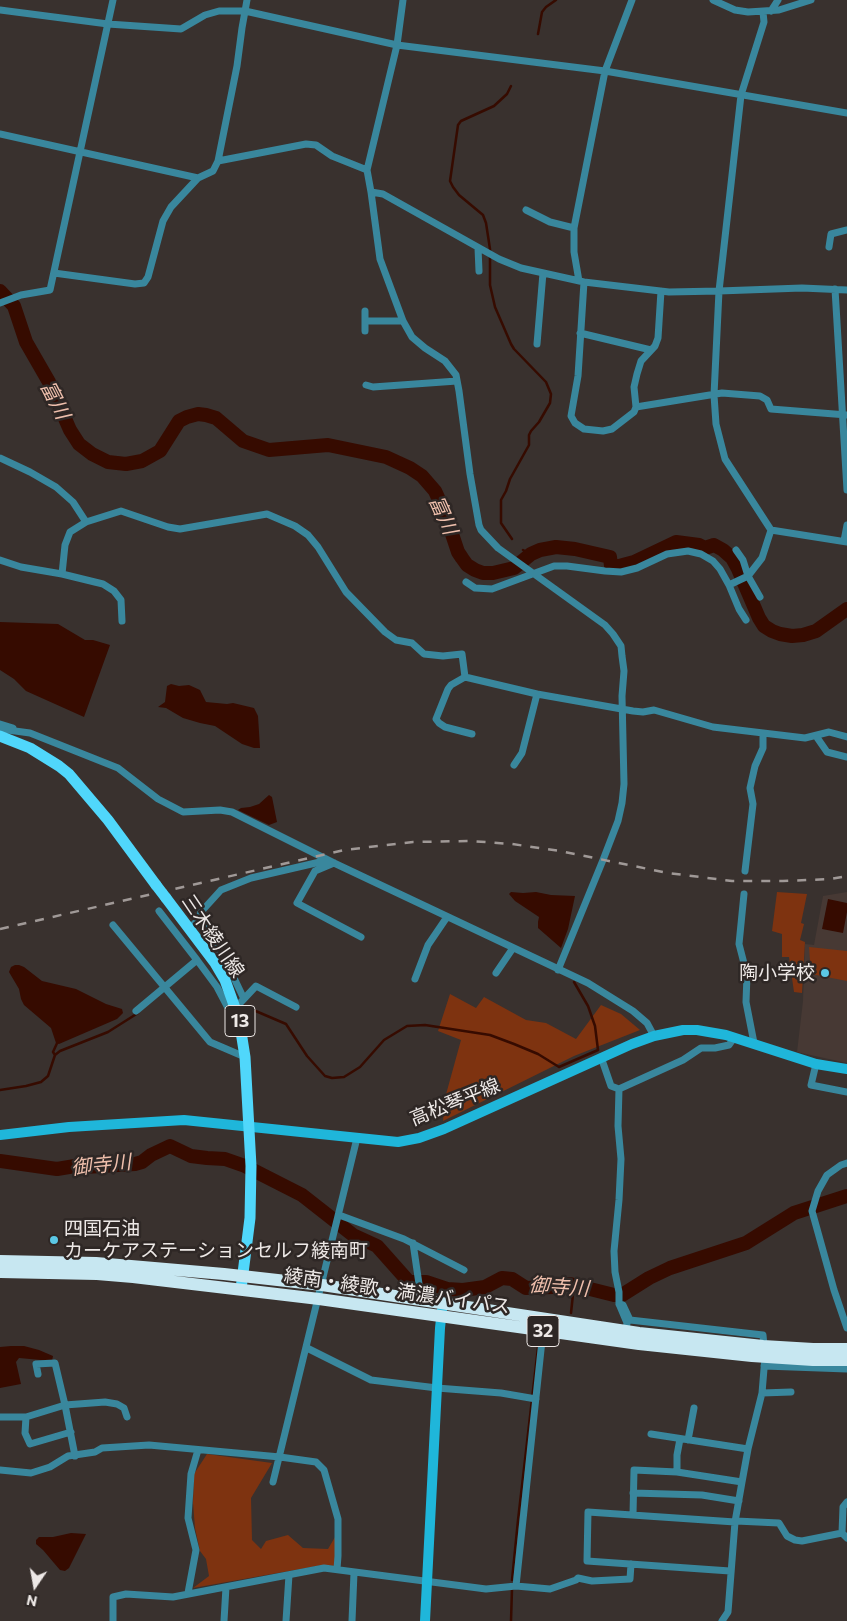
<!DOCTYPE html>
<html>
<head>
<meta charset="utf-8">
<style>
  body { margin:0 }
  #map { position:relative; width:847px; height:1621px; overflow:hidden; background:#39312e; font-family:Commissioner,sans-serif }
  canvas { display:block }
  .north { position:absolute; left:10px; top:1561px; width:50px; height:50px; -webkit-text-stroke:4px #2e2725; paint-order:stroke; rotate:192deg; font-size:14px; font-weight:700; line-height:20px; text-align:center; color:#ede8e6 }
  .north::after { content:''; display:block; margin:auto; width:18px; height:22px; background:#ede8e6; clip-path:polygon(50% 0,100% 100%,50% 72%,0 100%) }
</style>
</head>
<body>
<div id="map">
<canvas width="847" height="1621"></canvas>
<div class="north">N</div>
</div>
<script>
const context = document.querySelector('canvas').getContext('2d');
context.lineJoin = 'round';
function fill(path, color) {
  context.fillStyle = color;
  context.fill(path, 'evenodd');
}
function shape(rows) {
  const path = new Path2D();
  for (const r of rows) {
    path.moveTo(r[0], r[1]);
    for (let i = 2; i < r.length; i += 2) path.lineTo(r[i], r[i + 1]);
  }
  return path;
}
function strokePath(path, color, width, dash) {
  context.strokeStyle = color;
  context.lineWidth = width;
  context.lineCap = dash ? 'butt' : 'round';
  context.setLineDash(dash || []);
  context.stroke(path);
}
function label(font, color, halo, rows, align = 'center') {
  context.font = font + ' Commissioner,"Noto Sans JP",sans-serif';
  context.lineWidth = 5;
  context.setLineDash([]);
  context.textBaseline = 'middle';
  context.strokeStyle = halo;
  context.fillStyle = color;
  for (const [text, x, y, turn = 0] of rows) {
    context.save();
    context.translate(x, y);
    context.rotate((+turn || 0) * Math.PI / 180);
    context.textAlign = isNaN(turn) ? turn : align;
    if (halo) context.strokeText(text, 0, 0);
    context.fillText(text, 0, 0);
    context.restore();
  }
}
const built = shape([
  [847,892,847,1063,797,1052,803,1001,805,944,814,945,823,896]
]);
const green = shape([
  [777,892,807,894,801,923,804,924,800,940,805,942,802,993,794,992,789,957,782,957,782,934,772,931],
  [809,947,847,951,847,981,811,974],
  [450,994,476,1008,484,997,526,1020,546,1023,576,1039,601,1005,621,1014,640,1030,574,1056,443,1121,445,1098,461,1040,438,1031],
  [207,1454,272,1463,251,1498,252,1540,261,1549,266,1541,288,1535,303,1548,328,1549,335,1537,336,1554,334,1566,323,1565,193,1588,209,1576,206,1559,200,1551,195,1528,193,1503,194,1474]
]);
const water = shape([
  [0,622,58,624,85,640,93,640,110,645,84,717,26,691,14,679,0,670],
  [171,684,179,686,189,685,200,690,206,702,227,704,233,703,254,708,258,716,260,748,254,748,242,744,215,726,200,723,183,718,166,708,158,707,165,702,167,686],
  [269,795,272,797,277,822,269,825,238,810,241,808,250,807,259,804],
  [511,892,523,893,536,892,551,895,575,896,568,929,561,948,538,928,538,922,539,917,515,901,509,894],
  [828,899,847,903,847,912,843,933,822,929],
  [15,965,19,965,24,967,42,981,76,989,106,1004,122,1009,123,1013,117,1019,59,1044,56,1043,51,1028,24,1005,21,999,19,989,9,972,11,967],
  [11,1346,24,1346,39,1350,53,1356,52,1361,19,1358,16,1362,21,1384,0,1388,0,1347],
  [71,1533,86,1534,69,1568,65,1571,60,1570,54,1563,43,1550,36,1544,36,1540,39,1537,53,1537]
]);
const stream = shape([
  [538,34,542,12,546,7,556,0],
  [511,86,507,94,494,106,461,121,458,125,450,181,453,187,459,195,483,215,486,223,490,249,490,285,495,307,511,344,514,349,546,382,551,394,550,403,539,422,531,431,529,435,529,445,510,479,506,491,501,500,501,523,512,539],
  [523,550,531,554],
  [244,1006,286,1024,307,1056,325,1076,332,1078,344,1077,360,1067,384,1040,407,1026,425,1025,490,1035,514,1044,538,1054,559,1067,598,1050,595,1026,588,1006,574,982],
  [55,1055,53,1052,58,1041],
  [0,1090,26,1086,41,1082,48,1076,55,1055,60,1051,108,1032,138,1013],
  [571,1313,574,1285],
  [512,1580,518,1520,539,1339],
  [511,1621,512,1589]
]);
const river = shape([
  [0,291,14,306,26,342,49,382,70,430,79,444,92,454,108,462,126,464,142,461,160,451,179,421,187,417,198,414,206,415,216,418,243,441,269,450,328,445,386,457,410,468,422,476,435,491,445,513,458,552,462,558,467,565,475,570,483,573,493,573,514,568,531,554,540,550,556,547,575,549,610,557,611,566,619,566,634,562,676,542,699,545,705,548,714,545,723,550,732,558,738,569,759,618,764,626,772,631,780,634,792,636,803,635,816,631,847,609],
  [0,1161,57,1169,75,1166,84,1167,135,1164,142,1162,151,1155,170,1146,191,1156,207,1158,225,1159,245,1166,302,1195,353,1235,377,1246,409,1282,426,1282,447,1289,463,1290,485,1287,502,1278,512,1279,526,1288,552,1287,570,1284,614,1295,622,1295,649,1278,670,1268,746,1243,794,1213,847,1196]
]);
const street = shape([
  [403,0,397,45,367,170,371,192,380,259,403,321,412,337,425,348,445,361,456,375,459,391,470,474,479,525,481,530,498,548,605,625,613,634,621,646,622,656,624,671,622,696,624,784,622,803,618,821,603,860,558,970],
  [713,0,735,10,748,12,779,10,811,0],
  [0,10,108,24,181,29,205,15,219,11,245,11,397,45,605,71,847,113],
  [771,11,778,0],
  [763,12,764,22,741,95,719,291,714,395,716,424,725,459,771,530,847,542],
  [0,134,198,178,213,171,218,161,306,144,316,145,332,156,367,170],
  [218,161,237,66,242,28,247,0],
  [371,192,383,194,499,259,521,268,584,282,669,292,719,291,802,288,847,290],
  [526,210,550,222,574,228],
  [829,247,831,234,847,230],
  [478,248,479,271],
  [54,273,135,284,144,283,148,277,163,221,171,207,198,178],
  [579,281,574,252,574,228,605,71,632,0],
  [584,282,578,376,571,416,575,423,584,429,603,431,612,429,634,412,636,407,722,393,760,396,767,400,771,409,847,415],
  [835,289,847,490],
  [0,303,21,295,50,290,113,0],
  [365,321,403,321],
  [365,331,365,311],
  [580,333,651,350],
  [537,344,543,273],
  [366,385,373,387,457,381],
  [636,407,634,387,637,374,641,361,655,346,658,338,661,291],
  [0,458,30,472,56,487,73,502,86,522,121,511,168,527,180,529,267,514,295,526,308,535,318,547,346,592,385,632,396,640,412,643,424,654,443,656,462,654,465,677,537,694,633,711,643,712,654,710,713,727,805,738,829,732,847,737],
  [844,541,847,525],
  [736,550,743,560,748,576,760,597],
  [0,560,21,567,62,574,103,584,114,591,121,600,122,621],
  [62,574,65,545,70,532,86,522],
  [466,582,475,588,492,589,554,566,567,566,605,571,621,572,637,568,667,554,688,551,701,554,713,561,720,569,729,585,739,609,746,620],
  [729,585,748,576,762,558,771,530],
  [465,677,451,685,448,689,436,719,439,723,445,727,472,734],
  [0,724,13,728],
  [0,729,30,733,118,768,158,799,183,812,220,810,232,812,334,863,588,983,633,1011,647,1023,654,1036],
  [816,736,827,752,847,757],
  [514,765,522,753,537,694],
  [334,863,315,871,297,903,361,937],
  [745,871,753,804,750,788,755,766,763,748,763,733],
  [744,894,739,944,747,975,746,1002,754,1043],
  [113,925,210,1042,245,1057],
  [193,925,199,919],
  [197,960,217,987,227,1006,235,1003],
  [496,973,513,948],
  [415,979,428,945,447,917],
  [244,999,224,957,199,919,201,912,221,890,251,878,320,862,325,859],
  [241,1002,256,986,296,1007],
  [136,1011,197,960,159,911],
  [601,1057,611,1086,619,1089,683,1060,701,1048,715,1048,729,1045,734,1038],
  [816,1064,811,1085,847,1092],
  [619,1089,618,1126,621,1159,619,1200,614,1251,615,1272,619,1292,619,1304,627,1323,626,1331],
  [847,1163,841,1165,827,1175,818,1191,812,1211,834,1290,847,1328],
  [339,1215,404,1239,464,1270],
  [413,1243,419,1284],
  [619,1304,623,1305,630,1320,763,1335,765,1357,762,1393,748,1449,742,1482,735,1522,728,1612,722,1621],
  [307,1348,371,1380,437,1388,501,1393,536,1399],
  [764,1366,847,1369],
  [38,1374,36,1364,55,1363,65,1405,105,1402,117,1404,124,1408,127,1417],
  [762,1393,791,1392],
  [0,1417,26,1417,65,1405,75,1456],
  [26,1417,25,1433,30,1444,71,1432],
  [651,1434,748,1449],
  [688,1440,694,1408],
  [0,1470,31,1473,50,1467,68,1456,95,1452,102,1448,149,1445,280,1457,316,1462,324,1470,338,1519,338,1556,337,1569],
  [677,1472,677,1455,680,1439],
  [273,1482,357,1138],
  [633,1493,702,1495,739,1501],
  [633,1515,634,1470,677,1472,742,1482],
  [736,1521,779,1523,787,1536,795,1540,802,1541,842,1533,847,1538],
  [842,1533,843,1507,847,1502],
  [730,1571,587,1561,588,1512,735,1522],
  [516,1586,543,1331],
  [188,1593,196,1550,188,1518,191,1474,198,1450],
  [113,1621,113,1597,126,1594,173,1597,324,1568,486,1589,516,1586,550,1589,576,1580,578,1578,592,1581,630,1579,631,1564],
  [224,1621,226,1587],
  [286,1621,289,1575],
  [352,1621,354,1573]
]);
const secondary = shape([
  [0,1135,69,1127,184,1120,398,1142,419,1138,444,1129,632,1044,654,1036,683,1030,697,1030,726,1035,816,1064,847,1069],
  [425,1621,440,1328,442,1310]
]);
const primary = shape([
  [0,736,30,748,59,766,69,774,108,820,156,885],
  [166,898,215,963,225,980,239,1019,245,1057,251,1166,250,1218,241,1289]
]);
const highway = shape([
  [0,1261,96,1263,224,1274,322,1285,639,1333,763,1346,813,1349,847,1349],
  [0,1272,97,1274,133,1277,319,1299,639,1344,752,1356,813,1360,847,1360]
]);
const rail = shape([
  [0,929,318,856,344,850,413,842,470,841,512,844,560,851,668,873,732,881,783,881,831,879,847,876]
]);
const primaryBridge = shape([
  [156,885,166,898]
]);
const markers = [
  [825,973,5,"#5bc8e6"],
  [54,1240,5,"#5bc8e6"]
];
const shields = [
  [240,1021,30],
  [543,1331,32]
];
const shieldNames = [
  ["13",240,1021],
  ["32",543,1331]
];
const streetNames = [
  ["三木綾川線",213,936,56],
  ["高松琴平線",455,1102,-22],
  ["綾南・綾歌・満濃バイパス",397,1291,8]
];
const poiNames = [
  ["陶小学校",815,973],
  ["四国石油",64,1229,"left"],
  ["カーケアステーションセルフ綾南町",64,1251,"left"]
];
const waterNames = [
  ["富川",55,400,63],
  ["富川",443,515,66],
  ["御寺川",101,1165,-6],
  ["御寺川",559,1287,4]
];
fill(built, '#473934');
fill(green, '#7e3310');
fill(water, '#360b00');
strokePath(stream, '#360b00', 2.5);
strokePath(river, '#360b00', 14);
strokePath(street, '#39879d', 7);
strokePath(secondary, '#1fb6da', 10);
strokePath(primary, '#50d7fb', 11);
strokePath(highway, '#c7e7f1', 12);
strokePath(rail, '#a09997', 2.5, [9, 9]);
strokePath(primaryBridge, '#50d7fb', 11);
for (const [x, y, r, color] of markers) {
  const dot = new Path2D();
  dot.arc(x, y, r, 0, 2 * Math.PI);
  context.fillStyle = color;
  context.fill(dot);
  strokePath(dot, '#2e2725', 2);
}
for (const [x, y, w] of shields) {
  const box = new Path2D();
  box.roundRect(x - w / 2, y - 15.5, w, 31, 4);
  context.fillStyle = '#2e2725';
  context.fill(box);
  strokePath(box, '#ede8e6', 1);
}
label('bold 18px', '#ede8e6', null, shieldNames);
label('19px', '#ede8e6', '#2e2725', streetNames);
label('19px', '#ede8e6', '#2e2725', poiNames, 'right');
label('italic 20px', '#efbfac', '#2e2725', waterNames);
</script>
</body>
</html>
